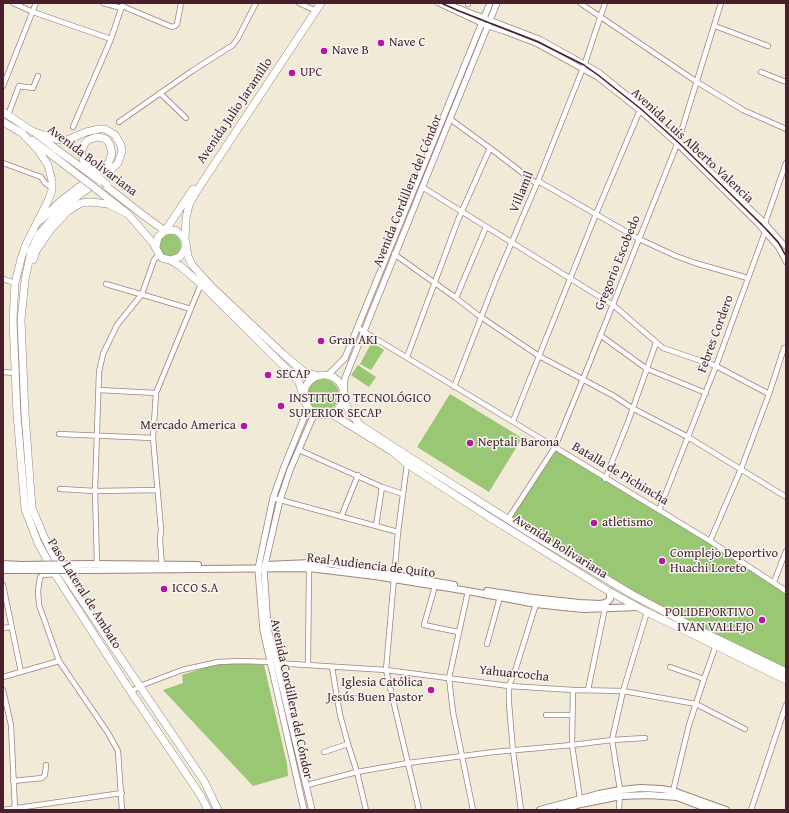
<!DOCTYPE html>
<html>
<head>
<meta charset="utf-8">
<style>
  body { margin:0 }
  #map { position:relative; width:789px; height:813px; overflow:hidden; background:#f0ead6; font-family:"Gentium Book Plus",serif }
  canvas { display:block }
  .frame { position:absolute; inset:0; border:4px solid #4a1f2b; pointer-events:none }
</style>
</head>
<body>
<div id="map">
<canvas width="789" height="813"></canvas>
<div class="frame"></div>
</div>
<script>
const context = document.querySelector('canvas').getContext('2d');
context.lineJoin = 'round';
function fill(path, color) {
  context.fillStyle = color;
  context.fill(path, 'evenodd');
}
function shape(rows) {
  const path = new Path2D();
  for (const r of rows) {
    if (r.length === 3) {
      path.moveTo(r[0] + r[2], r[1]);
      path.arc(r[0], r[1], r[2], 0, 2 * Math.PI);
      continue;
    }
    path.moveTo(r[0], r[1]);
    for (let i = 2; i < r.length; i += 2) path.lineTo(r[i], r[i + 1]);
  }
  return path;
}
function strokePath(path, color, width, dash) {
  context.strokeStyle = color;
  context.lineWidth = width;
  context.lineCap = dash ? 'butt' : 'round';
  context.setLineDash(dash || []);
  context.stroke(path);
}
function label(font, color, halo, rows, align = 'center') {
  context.font = font + ' "Gentium Book Plus",serif';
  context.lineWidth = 3;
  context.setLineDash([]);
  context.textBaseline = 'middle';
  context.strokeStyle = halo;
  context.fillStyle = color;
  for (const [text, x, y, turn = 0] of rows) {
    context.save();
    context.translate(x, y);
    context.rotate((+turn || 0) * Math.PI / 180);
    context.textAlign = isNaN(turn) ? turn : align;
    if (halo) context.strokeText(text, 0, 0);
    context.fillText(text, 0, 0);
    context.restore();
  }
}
const green = shape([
  [170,245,11],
  [372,342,384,350,371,370,360,364],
  [358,365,376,377,369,387,351,375],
  [323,395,16],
  [450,394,522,438,489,492,417,447],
  [555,447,659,510,786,591,786,671,631,590,509,515],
  [223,662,264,665,287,764,288,776,253,786,163,690,183,683,182,675]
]);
const minor = shape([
  [13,3,33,12,111,39],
  [103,3,121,8],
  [299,3,312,9],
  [438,3,487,26,503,31,537,44,597,77,640,111,677,144,757,223,778,247,786,262],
  [446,3,540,39,599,72,642,107,678,140,765,223,786,247],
  [580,3,697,82,743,110,786,129],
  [468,4,468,3],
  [122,6,172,27,175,26,177,24,181,3],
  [715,26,768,46],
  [761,72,786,82],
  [3,86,36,3],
  [160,93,186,118],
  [8,115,19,86,33,88,38,76],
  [450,119,490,148,537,184],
  [119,122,192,71,233,45,238,38,256,3],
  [73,127,111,39,123,3],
  [3,163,41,177,45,183,52,188],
  [538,181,639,239,676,256,695,263,748,278],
  [422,187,613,305,663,348,716,366,769,394],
  [394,254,456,298,478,315,539,356,614,396,632,408,688,437,786,497],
  [3,279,15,283],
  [106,284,191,309],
  [456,298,486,227],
  [358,328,710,541,786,591],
  [600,335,647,369,706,393],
  [407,357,458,220,490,148],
  [3,372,15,373],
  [454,387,496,279,538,181,585,63,605,3],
  [99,390,156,393],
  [513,421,596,214,640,110],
  [59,434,153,438],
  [299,450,382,487,403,494],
  [407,464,398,532,386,670,419,810],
  [605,479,628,422,656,343],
  [60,489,95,491,157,490],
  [273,498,398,532],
  [659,510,716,366,765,232,765,223,786,163],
  [341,517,358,475],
  [508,519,555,447,583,379,678,142,721,3],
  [376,526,382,487],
  [710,541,741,469,769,394,784,348],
  [97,564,95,491,99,372,103,354,117,325,142,294,154,260,159,254],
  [162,567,160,540,161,530,153,438,156,393,201,284],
  [55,574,43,575,40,577,38,591,39,605,59,661,108,733,118,751,122,810],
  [774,582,786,551],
  [3,585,21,672],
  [435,586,424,625,458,632],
  [468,591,449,678,453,712,473,810],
  [3,628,11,627],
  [487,644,500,597],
  [276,663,386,670,509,686,573,690,623,691,696,704,745,729],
  [308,665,309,568],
  [332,667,340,715,348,744,357,772,366,810],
  [670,667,704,679],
  [3,677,59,661],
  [3,690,11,725,15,810],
  [573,690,572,745,580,799],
  [588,690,605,608,604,605],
  [131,692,140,686,182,670,218,662,240,661,270,662],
  [337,698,362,698],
  [546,715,572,715],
  [324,752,348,744],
  [13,781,42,778,45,775,46,765],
  [307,785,357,772,408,763,494,752,572,745,612,740,645,738],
  [673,791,689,725,704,679,716,645],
  [3,810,122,793],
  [521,810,513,751,509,703,509,686,515,671,536,604],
  [619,810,620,790,612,740,623,691,647,612],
  [751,810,786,705]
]);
const tertiary = shape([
  [328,375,345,358,490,3],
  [344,389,345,378,497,3],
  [304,810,263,630,258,569,273,498,284,467,308,408],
  [312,810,268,629,264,569,280,500,290,470,312,419,316,414]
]);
const secondary = shape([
  [3,564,21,565],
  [89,564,198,565],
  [265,565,311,563,332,564,454,585],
  [3,570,21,570],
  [89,570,309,568,375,576,468,591,536,604,563,607,584,609,638,607],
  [487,591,533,598,579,603,600,604,606,603,610,599,610,592],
  [540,810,599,794,620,790,641,788,661,789,673,791,726,810],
  [561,810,581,804,621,796,649,795,677,797,711,810]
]);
const primary = shape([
  [34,132,56,149],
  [32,140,52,155],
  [106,186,143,215,165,231],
  [100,192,128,214,153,243,159,254,162,258,170,260,180,266,201,284,294,376,299,382,304,399],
  [165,231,193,189],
  [185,239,186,218,189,205,196,192,321,3],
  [186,244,188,256,192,265,213,288,283,354,303,371,310,374,319,376],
  [156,247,158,237,165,231,175,230,182,235,186,242,185,249,180,257,170,260],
  [324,395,20],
  [344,401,349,411,360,425,414,460,528,532,633,595,701,631,786,672],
  [332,414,393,452,407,464,489,517,610,592,647,612,786,680]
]);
const trunk = shape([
  [3,112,32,131,58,140,67,140,86,132,99,129,105,129,115,135,121,145,122,151,118,163,106,175,62,208,39,234,31,251,25,280,21,320,25,414,32,508,45,539,60,568,204,781,218,810],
  [3,122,22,133,38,150,48,165,52,181,52,190,48,201,26,244,21,259,15,283,13,320,17,414,25,509,38,543,55,574,131,692,201,796,208,810],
  [41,220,61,201,106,166,109,162,112,153,110,145,107,140,103,138,97,137,88,140,85,143,81,152],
  [33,260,36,251,51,229,68,211,81,203,91,202,108,204,128,214]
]);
const rail = shape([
  [441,3,459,11,538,42,584,65,598,75,641,109,678,142,765,228,778,242,786,256]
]);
const secondaryBridge = shape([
  [21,565,89,564],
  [21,570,89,570]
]);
const primaryBridge = shape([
  [56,149,100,181],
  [52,155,100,192]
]);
const trunkBridge = shape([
  [81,152,84,162,107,185]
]);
const markers = [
  [381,43,4,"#b5179e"],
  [324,51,4,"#b5179e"],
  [292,73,4,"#b5179e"],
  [321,341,4,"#b5179e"],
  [268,375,4,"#b5179e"],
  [281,406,4,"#b5179e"],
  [244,426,4,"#b5179e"],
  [470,443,4,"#b5179e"],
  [594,523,4,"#b5179e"],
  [662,561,4,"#b5179e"],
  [164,589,4,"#b5179e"],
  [762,620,4,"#b5179e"],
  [431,690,4,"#b5179e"]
];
const poiNames = [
  ["Nave C",389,43],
  ["Nave B",332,51],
  ["UPC",300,73],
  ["Gran AKI",329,341],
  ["SECAP",276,375],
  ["INSTITUTO TECNOLÓGICO",289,399],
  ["SUPERIOR SECAP",289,414],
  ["Mercado America",236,426,"right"],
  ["Neptali Barona",478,443],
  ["atletismo",602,523],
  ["Complejo Deportivo",670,554],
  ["Huachi Loreto",670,569],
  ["ICCO S.A",172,589],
  ["POLIDEPORTIVO",754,613,"right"],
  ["IVAN VALLEJO",754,628,"right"],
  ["Iglesia Católica",423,683,"right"],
  ["Jesús Buen Pastor",423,698,"right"]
];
const streetNames = [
  ["Avenida Julio Jaramillo",235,111,-56],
  ["Avenida Luis Alberto Valencia",692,146,43],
  ["Avenida Bolivariana",92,161,37],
  ["Avenida Cordillera del Cóndor",408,191,-68],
  ["Villamil",522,192,-68],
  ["Gregorio Escobedo",618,263,-68],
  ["Febres Cordero",716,334,-70],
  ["Batalla de Pichincha",620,474,31],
  ["Avenida Bolivariana",560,547,32],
  ["Real Audiencia de Quito",371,566,7],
  ["Paso Lateral de Ambato",84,594,58],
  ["Yahuarcocha",514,674,6],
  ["Avenida Cordillera del Cóndor",291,699,78]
];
fill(green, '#9ac774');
strokePath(minor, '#9d8480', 6);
strokePath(tertiary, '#9d8480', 7);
strokePath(secondary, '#9d8480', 8);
strokePath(primary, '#9d8480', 8);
strokePath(trunk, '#9d8480', 8);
strokePath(minor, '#fff', 4.5);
strokePath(tertiary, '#fff', 5.5);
strokePath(secondary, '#fff', 6);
strokePath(primary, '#fff', 7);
strokePath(trunk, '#fff', 7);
strokePath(rail, '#4a1f2b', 1.5);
strokePath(secondaryBridge, '#9d8480', 8, []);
strokePath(primaryBridge, '#9d8480', 8, []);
strokePath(trunkBridge, '#9d8480', 8, []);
strokePath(secondaryBridge, '#fff', 6);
strokePath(primaryBridge, '#fff', 7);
strokePath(trunkBridge, '#fff', 7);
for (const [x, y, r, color] of markers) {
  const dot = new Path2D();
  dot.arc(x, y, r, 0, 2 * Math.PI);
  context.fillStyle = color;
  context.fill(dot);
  strokePath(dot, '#f6f6f2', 1.5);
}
label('13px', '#4a1f2b', '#f6f6f2', poiNames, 'left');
label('13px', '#4a1f2b', '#f6f6f2', streetNames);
</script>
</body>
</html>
